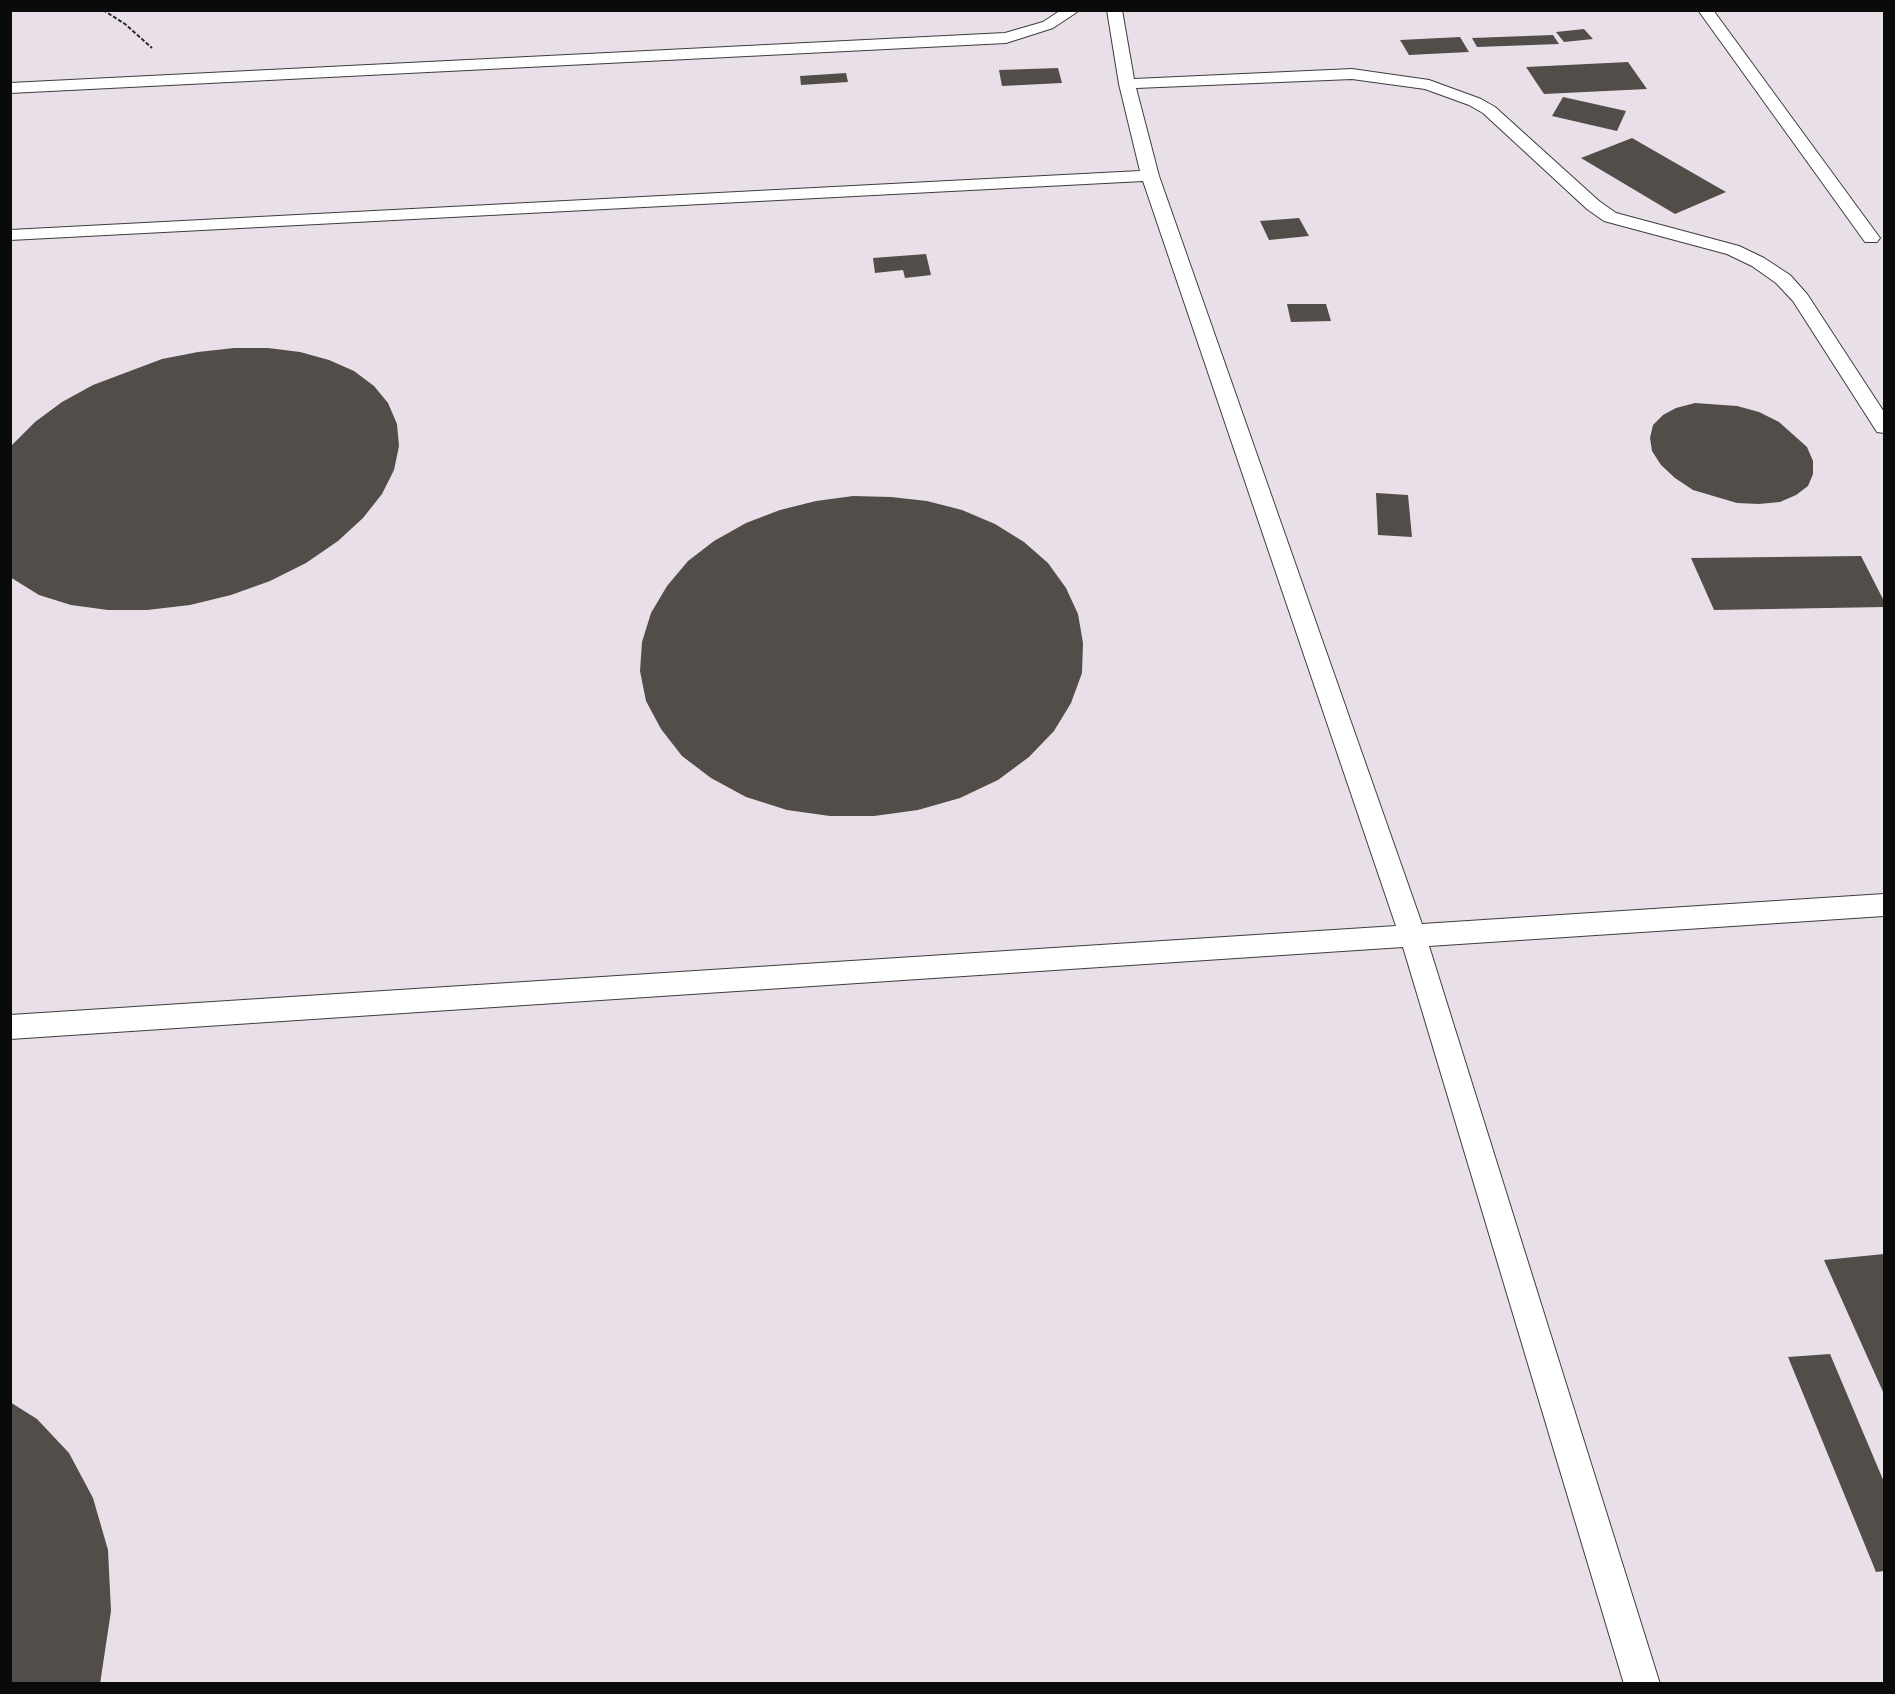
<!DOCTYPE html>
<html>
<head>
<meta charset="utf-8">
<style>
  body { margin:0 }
  #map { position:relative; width:1895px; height:1694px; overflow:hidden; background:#fefbe9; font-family:Spectral,serif }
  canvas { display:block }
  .frame { position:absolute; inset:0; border:12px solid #0a0a0a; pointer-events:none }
</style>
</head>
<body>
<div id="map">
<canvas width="1895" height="1694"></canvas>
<div class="frame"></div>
</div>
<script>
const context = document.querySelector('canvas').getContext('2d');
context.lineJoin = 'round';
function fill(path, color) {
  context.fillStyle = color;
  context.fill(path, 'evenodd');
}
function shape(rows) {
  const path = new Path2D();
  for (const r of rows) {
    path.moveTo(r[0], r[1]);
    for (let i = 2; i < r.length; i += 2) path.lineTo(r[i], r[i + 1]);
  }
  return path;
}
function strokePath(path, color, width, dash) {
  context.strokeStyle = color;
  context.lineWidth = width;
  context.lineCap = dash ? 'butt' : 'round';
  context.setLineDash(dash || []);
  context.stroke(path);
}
const industrial = shape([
  [11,11,1884,11,1884,1683,11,1683]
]);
const building = shape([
  [1584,29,1593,39,1564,42,1556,32],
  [1553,35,1559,44,1477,47,1472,38],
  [1460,37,1469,52,1409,55,1400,40],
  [1628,62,1647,89,1544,94,1526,67],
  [1058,68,1062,83,1002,86,999,70],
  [846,73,848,82,801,85,800,76],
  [1563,97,1626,111,1617,131,1552,116],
  [1632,138,1726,192,1675,214,1581,158],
  [1299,218,1309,236,1269,240,1260,221],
  [926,254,931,275,905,278,903,270,875,273,873,258],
  [1287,304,1326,304,1331,321,1291,322],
  [234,348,268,348,300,352,329,360,354,371,374,386,388,403,397,424,399,446,394,470,382,494,363,518,338,541,306,563,270,581,231,595,190,605,147,610,108,610,71,605,39,595,10,577,12,445,35,422,62,402,93,385,162,359,198,352],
  [1695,403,1737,406,1759,412,1779,422,1807,447,1813,461,1813,474,1808,486,1796,495,1780,502,1759,504,1737,503,1693,490,1675,478,1661,465,1652,451,1650,438,1653,425,1663,415,1676,408],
  [1376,493,1408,495,1412,537,1378,535],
  [853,496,891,497,927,501,962,510,995,524,1024,542,1048,563,1066,588,1078,614,1083,643,1082,673,1071,703,1054,731,1029,757,998,780,960,798,918,810,874,816,830,816,787,810,746,797,711,778,682,756,661,729,646,701,640,671,642,642,651,613,667,586,688,561,714,541,746,523,780,510,816,501],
  [1861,556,1884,601,1884,607,1714,610,1691,558],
  [1884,1254,1884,1394,1824,1260],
  [1830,1354,1884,1482,1884,1571,1876,1572,1788,1357],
  [10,1402,37,1419,69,1453,93,1498,108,1550,111,1611,100,1684,10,1684]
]);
const path = shape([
  [103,10,125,24,152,48]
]);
const lane = shape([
  [1061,10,1080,10,1053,28,1006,43,10,93,10,83,1005,33,1043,22,1061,10],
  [1107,10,1122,10,1134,79,1352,69,1429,80,1481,99,1495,107,1599,201,1616,213,1739,246,1764,258,1790,275,1807,294,1884,412,1884,433,1877,432,1793,301,1776,283,1752,266,1727,254,1604,221,1587,209,1483,113,1469,105,1425,89,1352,79,1136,88,1159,176,1422,924,1884,894,1884,916,1429,946,1660,1684,1624,1684,1403,947,10,1039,10,1015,1396,926,1143,181,10,240,10,230,1140,171,1119,84,1107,10],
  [1698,10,1713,10,1877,234,1880,238,1877,242,1865,242,1698,10]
]);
fill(industrial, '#e9dfe9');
fill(building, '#524d48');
strokePath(lane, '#3d3d3d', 2);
strokePath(path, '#2c2c2c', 2, [4, 2]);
fill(lane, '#fff');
</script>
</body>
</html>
